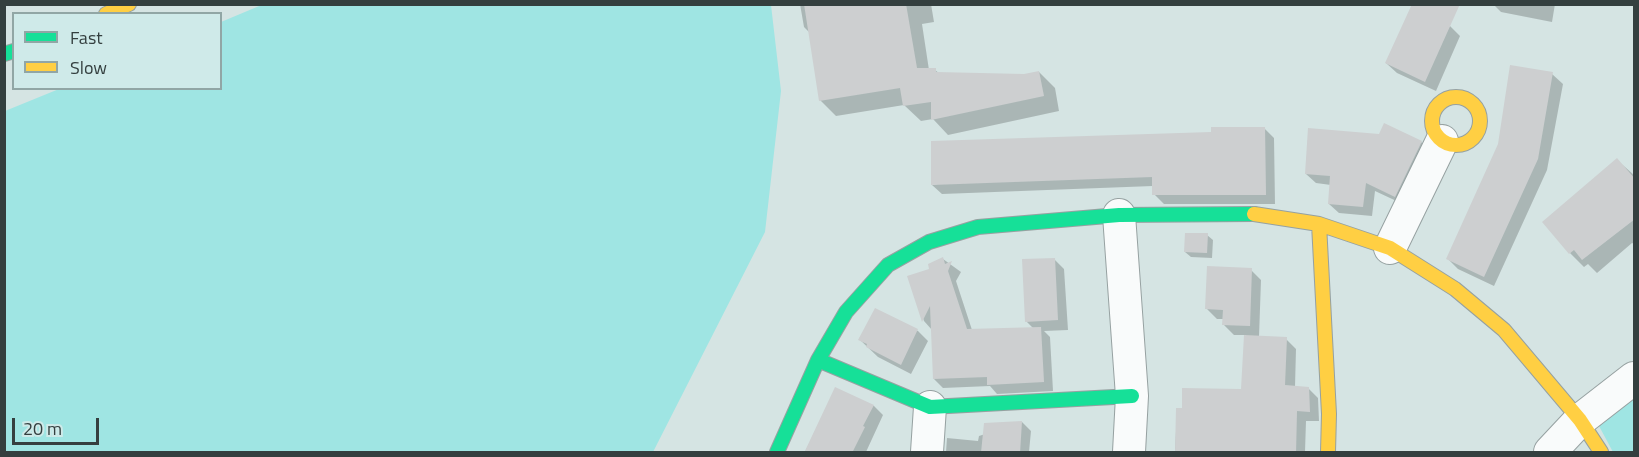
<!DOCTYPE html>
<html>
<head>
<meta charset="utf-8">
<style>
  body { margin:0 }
  #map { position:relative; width:1639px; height:457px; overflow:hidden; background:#d5e4e3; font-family:"Titillium Web",sans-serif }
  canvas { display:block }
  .frame { position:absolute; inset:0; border:6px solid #343f3f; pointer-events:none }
  .legend { position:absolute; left:12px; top:12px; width:210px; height:78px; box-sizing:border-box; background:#cfeae9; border:2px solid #91a6a5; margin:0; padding:8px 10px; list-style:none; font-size:18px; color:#343f3f }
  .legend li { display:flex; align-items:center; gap:12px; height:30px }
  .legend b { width:30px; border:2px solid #91a6a5 }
  .scale { position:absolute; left:12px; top:418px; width:87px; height:27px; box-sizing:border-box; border:3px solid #343f3f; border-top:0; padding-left:8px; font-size:18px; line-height:21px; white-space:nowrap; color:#343f3f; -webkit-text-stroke:4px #cfeae9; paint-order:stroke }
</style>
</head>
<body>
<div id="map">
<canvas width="1639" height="457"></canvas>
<div class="frame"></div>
<ul class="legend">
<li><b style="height:8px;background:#16e098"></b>Fast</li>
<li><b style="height:8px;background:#ffcf43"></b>Slow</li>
</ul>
<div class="scale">20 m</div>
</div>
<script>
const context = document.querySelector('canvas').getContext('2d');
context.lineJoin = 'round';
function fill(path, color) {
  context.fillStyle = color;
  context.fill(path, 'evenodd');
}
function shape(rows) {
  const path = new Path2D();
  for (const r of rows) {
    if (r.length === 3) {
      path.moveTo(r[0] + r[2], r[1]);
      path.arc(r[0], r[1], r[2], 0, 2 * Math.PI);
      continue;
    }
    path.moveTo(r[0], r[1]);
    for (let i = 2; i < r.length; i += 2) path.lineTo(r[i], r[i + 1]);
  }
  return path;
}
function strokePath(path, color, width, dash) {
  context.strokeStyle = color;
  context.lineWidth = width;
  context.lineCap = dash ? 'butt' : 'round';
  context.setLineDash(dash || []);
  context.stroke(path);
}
const green = shape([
  [264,4,771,5,781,91,765,232,653,452,5,452,5,111,59,89,220,88,221,22],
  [1634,395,1634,452,1613,452,1599,426]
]);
const shadow = shape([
  [800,4,931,4,934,22,922,24,929,70,935,70,940,74,1024,76,1039,72,1055,88,1059,111,948,135,933,119,921,121,904,105,836,116,820,100,810,33,804,27],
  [1493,4,1555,4,1552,22,1501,12],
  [1450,26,1460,36,1436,91,1397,73,1386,63],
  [1552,74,1563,84,1547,170,1494,286,1458,269,1448,259],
  [1264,128,1274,138,1275,204,1164,204,1154,194,1153,186,942,194,932,185],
  [1380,136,1421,142,1431,151,1405,205,1375,191,1372,216,1339,213,1329,204,1331,185,1316,183,1306,174],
  [1617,160,1634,175,1634,244,1632,243,1597,273,1588,264,1584,267,1570,253],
  [1207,235,1213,240,1212,258,1191,257,1185,252],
  [943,259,961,272,956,281,972,330,1033,328,1026,321,1054,259,1064,269,1068,330,1044,331,1050,337,1053,391,997,394,990,386,943,388,934,379,932,330,924,321,909,277,930,270],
  [1251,270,1261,280,1259,337,1286,339,1296,349,1295,387,1308,388,1318,398,1319,421,1306,421,1305,452,1175,452,1177,410,1243,390,1246,335,1234,335,1224,325,1224,319,1217,319,1207,309],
  [876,310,918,331,928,341,911,374,878,357,859,339],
  [835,389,874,406,883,415,866,452,805,452],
  [1022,422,1031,431,1029,452,946,452,947,438,978,441,979,436]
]);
const building = shape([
  [804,4,906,4,917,68,936,68,936,72,1024,74,1039,71,1044,96,931,120,931,102,903,106,900,88,819,101],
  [1412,4,1460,4,1425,82,1385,63],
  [1510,65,1553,72,1538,159,1484,277,1446,259,1498,144],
  [1384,123,1422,141,1395,197,1366,183,1363,207,1328,204,1330,176,1305,174,1308,128,1379,134],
  [1211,127,1265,127,1266,195,1152,195,1152,177,931,185,931,141,1211,132],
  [1617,158,1635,179,1635,219,1582,260,1574,250,1569,254,1542,222],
  [1185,233,1208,233,1207,253,1184,252],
  [943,257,945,264,952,261,948,271,967,329,1041,327,1044,382,987,385,987,377,933,379,930,306,922,322,907,276,929,269,928,264],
  [1055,258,1058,320,1025,322,1022,259],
  [1207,266,1252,268,1250,326,1222,325,1223,310,1205,309],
  [875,308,918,329,901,365,866,347,867,344,858,340],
  [1244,335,1287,337,1285,385,1309,387,1310,412,1297,411,1296,453,1175,453,1176,408,1182,408,1182,388,1241,389],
  [835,387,874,405,863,426,865,427,852,453,804,453],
  [1022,421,1020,453,981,453,984,423]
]);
const street = shape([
  [1119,215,1132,396,1129,452],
  [1390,248,1442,141],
  [927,452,930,407],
  [1550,452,1580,420,1634,378]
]);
const fast = shape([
  [4,54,14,51],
  [818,360,930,407,1132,396],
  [777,452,818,360,846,312,888,265,929,242,978,227,1119,215,1254,214]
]);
const slow = shape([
  [106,14,129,4],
  [1456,121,24],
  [1254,214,1319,224,1390,248,1455,289,1504,330,1580,420,1601,452],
  [1319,224,1329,414,1328,452]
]);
fill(green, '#9fe5e3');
fill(shadow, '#0003');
fill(building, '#cdcfd0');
strokePath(street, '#96a1a1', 34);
strokePath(fast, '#96a1a1', 16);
strokePath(slow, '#96a1a1', 16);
strokePath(street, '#f9fbfb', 32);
strokePath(fast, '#16e098', 14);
strokePath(slow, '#ffcf43', 14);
</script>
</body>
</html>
